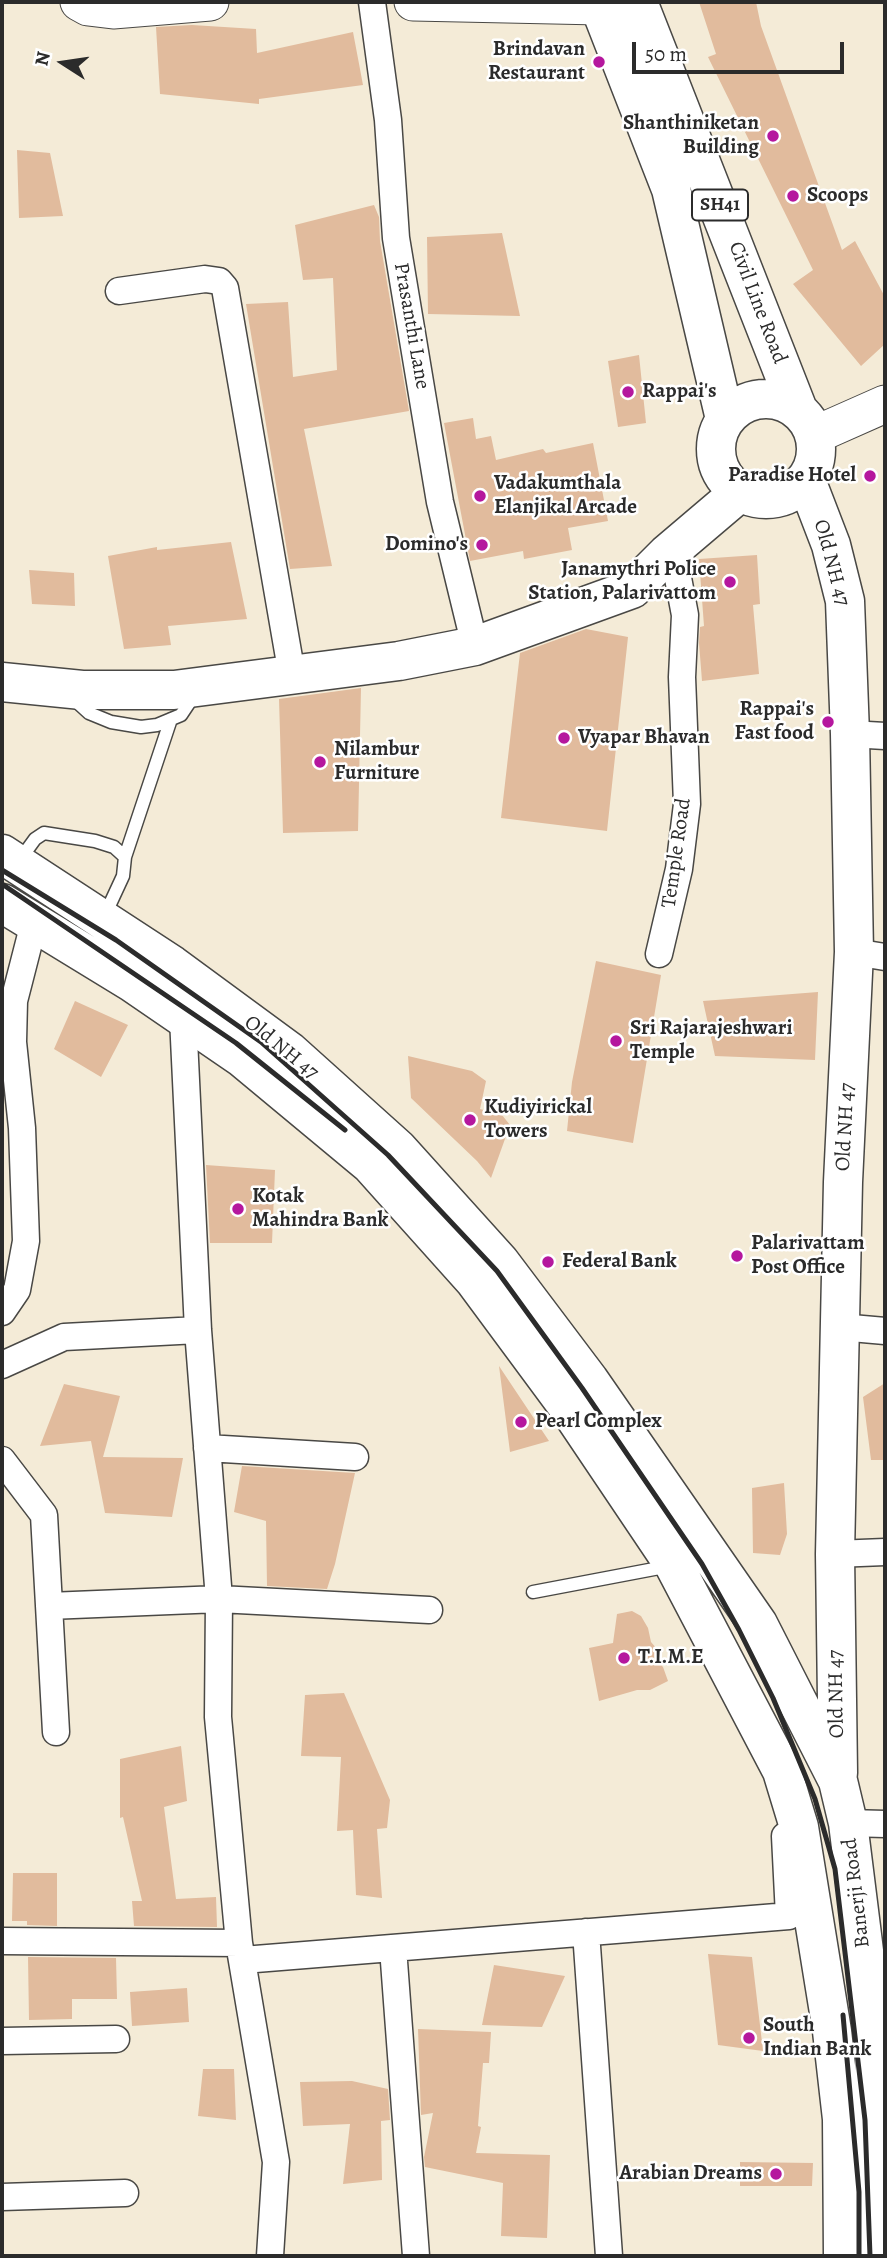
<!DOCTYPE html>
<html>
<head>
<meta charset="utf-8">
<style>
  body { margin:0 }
  #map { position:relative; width:887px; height:2258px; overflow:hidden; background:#f4ebd7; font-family:Alegreya,serif }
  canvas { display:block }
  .frame { position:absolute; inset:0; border:4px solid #2b2b2b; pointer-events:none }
  .north { position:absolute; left:28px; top:28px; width:70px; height:70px; -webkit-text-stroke:5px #fff; paint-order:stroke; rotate:282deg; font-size:19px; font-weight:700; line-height:28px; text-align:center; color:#2b2b2b }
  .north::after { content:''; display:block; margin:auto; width:24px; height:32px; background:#2b2b2b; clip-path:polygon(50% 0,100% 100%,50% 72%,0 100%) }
  .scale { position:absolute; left:632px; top:42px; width:212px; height:32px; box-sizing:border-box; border:4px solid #2b2b2b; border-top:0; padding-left:9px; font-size:21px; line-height:24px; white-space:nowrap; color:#2b2b2b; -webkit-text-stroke:5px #fff; paint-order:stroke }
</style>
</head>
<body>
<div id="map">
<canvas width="887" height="2258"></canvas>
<div class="frame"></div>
<div class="north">N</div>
<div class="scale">50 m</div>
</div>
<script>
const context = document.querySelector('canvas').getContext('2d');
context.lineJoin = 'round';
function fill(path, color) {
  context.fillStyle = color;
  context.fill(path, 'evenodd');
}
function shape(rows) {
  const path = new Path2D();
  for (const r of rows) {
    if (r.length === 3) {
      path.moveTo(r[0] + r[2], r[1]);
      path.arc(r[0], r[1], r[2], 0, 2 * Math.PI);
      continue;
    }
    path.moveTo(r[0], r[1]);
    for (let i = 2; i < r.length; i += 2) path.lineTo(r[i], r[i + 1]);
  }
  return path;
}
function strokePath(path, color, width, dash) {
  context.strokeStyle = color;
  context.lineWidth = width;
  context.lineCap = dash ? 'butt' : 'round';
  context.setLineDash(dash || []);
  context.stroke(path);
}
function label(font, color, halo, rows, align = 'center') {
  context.font = font + ' Alegreya,serif';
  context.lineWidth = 5;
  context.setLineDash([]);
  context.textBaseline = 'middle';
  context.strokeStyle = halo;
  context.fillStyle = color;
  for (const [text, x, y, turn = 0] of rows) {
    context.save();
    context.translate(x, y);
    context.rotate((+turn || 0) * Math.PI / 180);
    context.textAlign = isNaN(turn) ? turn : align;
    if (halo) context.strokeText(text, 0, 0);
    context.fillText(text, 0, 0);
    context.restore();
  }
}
const building = shape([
  [699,2,756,2,761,26,842,250,855,241,885,297,885,344,861,366,793,284,813,270,708,57,716,54],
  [192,25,256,29,257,53,353,32,363,85,259,99,259,104,160,94,156,27],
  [17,150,50,153,63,216,19,218],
  [374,205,379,217,380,241,409,411,304,429,332,566,290,569,246,304,288,302,293,377,337,370,333,278,303,280,295,225],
  [502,233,520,316,428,314,427,237],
  [639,355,646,423,618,427,608,361],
  [473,418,476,439,491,436,496,460,543,449,546,453,593,443,608,521,568,528,572,550,524,559,523,551,470,561,444,423],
  [231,542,247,619,168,626,171,645,124,649,108,556,157,547,157,550],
  [757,555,760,604,753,605,759,674,702,681,699,643,700,627,704,626,699,559],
  [29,570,74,573,75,606,32,604],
  [586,629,628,637,607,831,501,818,520,653],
  [361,688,358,831,283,833,279,699],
  [596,961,661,975,633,1143,567,1131,572,1082],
  [818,992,815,1060,715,1056,703,1001],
  [75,1001,128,1025,101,1077,54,1049],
  [408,1056,472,1071,486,1081,480,1109,502,1115,510,1125,491,1178,477,1161,411,1098],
  [206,1165,275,1170,272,1243,210,1243],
  [499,1366,549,1441,510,1452],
  [885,1383,885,1460,871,1460,863,1397],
  [64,1384,120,1396,103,1457,183,1458,172,1517,105,1513,91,1441,40,1446],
  [242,1466,355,1473,335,1564,327,1589,267,1586,266,1521,234,1512],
  [784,1483,787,1534,780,1555,753,1553,752,1488],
  [632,1611,641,1616,648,1628,651,1642,657,1649,658,1662,663,1667,668,1681,650,1690,637,1690,599,1701,589,1648,613,1643,617,1614],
  [344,1693,390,1800,387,1828,377,1829,382,1898,356,1895,353,1830,337,1831,341,1757,301,1756,305,1695],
  [181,1746,187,1801,164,1807,176,1899,216,1897,217,1927,134,1926,132,1901,142,1901,123,1817,120,1818,120,1759],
  [13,1873,57,1873,57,1926,27,1925,27,1921,12,1921],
  [708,1954,752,1957,763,2051,718,2045],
  [28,1957,116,1958,117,1999,72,1999,72,2019,29,2020],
  [494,1965,565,1976,542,2027,482,2025],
  [187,1988,189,2022,132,2026,130,1992],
  [418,2029,491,2032,489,2063,483,2063,478,2126,481,2127,476,2153,550,2155,547,2238,501,2236,503,2183,425,2167,424,2157,433,2113,421,2115],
  [203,2069,234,2069,236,2120,198,2116],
  [352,2081,388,2089,390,2120,381,2121,382,2180,343,2184,350,2124,303,2126,300,2082],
  [740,2162,813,2163,812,2186,740,2186]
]);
const lane = shape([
  [77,697,78,703,89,713,111,722,141,727,157,725,181,715,195,694],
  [125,857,171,719],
  [19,861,35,839,44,833,95,841,114,847,125,857,123,876,104,917],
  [533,1592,670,1566]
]);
const street = shape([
  [372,2,388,120,396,238,440,502,475,646],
  [119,291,205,279,219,281,225,288,292,675],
  [850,734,885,736],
  [854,952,885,957],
  [659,954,679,869,687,804,682,677,685,615,678,578,682,542],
  [183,1018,198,1330,219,1599,218,1717,239,1943,276,2162,270,2256],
  [2,1312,17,1290,26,1241,22,1128,13,1042,14,1001,34,923],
  [840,1327,885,1331],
  [2,1365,64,1337,198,1330],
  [207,1448,355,1457],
  [2,1460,44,1515,56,1732],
  [835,1554,885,1552],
  [49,1606,219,1599,429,1610],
  [848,1823,885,1824],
  [586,1932,609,2256],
  [2,1941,239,1943],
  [393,1948,416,2256],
  [243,1960,789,1916,785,1836],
  [2,2041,116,2039],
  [2,2197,125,2193]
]);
const secondary = shape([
  [79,2,88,7,113,10,210,2],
  [413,2,600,6],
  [815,435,885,404]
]);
const primary = shape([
  [598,2,671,189,725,419],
  [638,2,798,410],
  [766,449,50],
  [806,480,831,545,845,601,850,734,854,952,843,1182,835,1554,838,1773],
  [2,682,82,690,174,690,399,661,475,646,632,589,667,554,740,492],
  [2,854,172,965,289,1051,398,1149,500,1262,589,1380,758,1624,838,1781,848,1823,873,2023,881,2256],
  [2,903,133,983,241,1057,371,1165,474,1280,565,1403,674,1565,782,1771,799,1827,832,2031,842,2119,843,2256]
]);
const rail = shape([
  [2,870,116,940,261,1042,388,1155,497,1271,582,1388,702,1564,739,1630,773,1698,815,1799,835,1869,865,2120,870,2256],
  [2,884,236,1043,345,1130],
  [843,2015,859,2192,859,2256]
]);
const markers = [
  [599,62,7,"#b5179e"],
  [773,136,7,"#b5179e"],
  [793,196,7,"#b5179e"],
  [628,392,7,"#b5179e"],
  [870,476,7,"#b5179e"],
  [480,496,7,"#b5179e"],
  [482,545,7,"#b5179e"],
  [730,582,7,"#b5179e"],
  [828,722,7,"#b5179e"],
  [564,738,7,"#b5179e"],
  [320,762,7,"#b5179e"],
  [616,1041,7,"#b5179e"],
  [470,1120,7,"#b5179e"],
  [238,1209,7,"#b5179e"],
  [737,1256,7,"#b5179e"],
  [548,1262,7,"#b5179e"],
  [521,1422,7,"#b5179e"],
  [624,1658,7,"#b5179e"],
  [749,2038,7,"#b5179e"],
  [776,2174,7,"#b5179e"]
];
const shields = [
  [720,205,56]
];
const shieldNames = [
  ["SH41",720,205]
];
const poiNames = [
  ["Brindavan",585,50,"right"],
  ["Restaurant",585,74,"right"],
  ["Shanthiniketan",759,124,"right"],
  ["Building",759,148,"right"],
  ["Scoops",807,196],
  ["Rappai's",642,392],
  ["Paradise Hotel",856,476,"right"],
  ["Vadakumthala",494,484],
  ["Elanjikal Arcade",494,508],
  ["Domino's",468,545,"right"],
  ["Janamythri Police",716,570,"right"],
  ["Station, Palarivattom",716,594,"right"],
  ["Rappai's",814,710,"right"],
  ["Fast food",814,734,"right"],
  ["Vyapar Bhavan",578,738],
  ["Nilambur",334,750],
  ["Furniture",334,774],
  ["Sri Rajarajeshwari",630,1029],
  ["Temple",630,1053],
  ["Kudiyirickal",484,1108],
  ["Towers",484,1132],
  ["Kotak",252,1197],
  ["Mahindra Bank",252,1221],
  ["Palarivattam",751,1244],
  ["Post Office",751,1268],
  ["Federal Bank",562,1262],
  ["Pearl Complex",535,1422],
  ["T.I.M.E",638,1658],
  ["South",763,2026],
  ["Indian Bank",763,2050],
  ["Arabian Dreams",762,2174,"right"]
];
const streetNames = [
  ["Civil Line Road",757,303,69],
  ["Prasanthi Lane",411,326,80],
  ["Old NH 47",831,563,75],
  ["Temple Road",677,853,-82],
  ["Old NH 47",281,1048,39],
  ["Old NH 47",846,1127,-87],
  ["Old NH 47",837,1694,-91],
  ["Banerji Road",857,1893,-97]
];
fill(building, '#e1bb9d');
strokePath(lane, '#494845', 15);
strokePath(street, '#494845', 29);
strokePath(secondary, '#494845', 39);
strokePath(primary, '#494845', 41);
strokePath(lane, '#fff', 12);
strokePath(street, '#fff', 26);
strokePath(secondary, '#fff', 37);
strokePath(primary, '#fff', 38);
strokePath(rail, '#2b2b2b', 5);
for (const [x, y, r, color] of markers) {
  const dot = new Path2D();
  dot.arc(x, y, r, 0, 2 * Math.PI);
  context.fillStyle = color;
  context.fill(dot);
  strokePath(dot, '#fff', 2.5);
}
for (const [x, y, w] of shields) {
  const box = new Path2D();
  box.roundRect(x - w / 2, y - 15.5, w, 31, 5);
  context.fillStyle = '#fff';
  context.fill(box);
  strokePath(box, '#2b2b2b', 2);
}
label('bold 19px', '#2b2b2b', null, shieldNames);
label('bold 21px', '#2b2b2b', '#fff', poiNames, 'left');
label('21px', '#2b2b2b', '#fff', streetNames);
</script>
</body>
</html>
